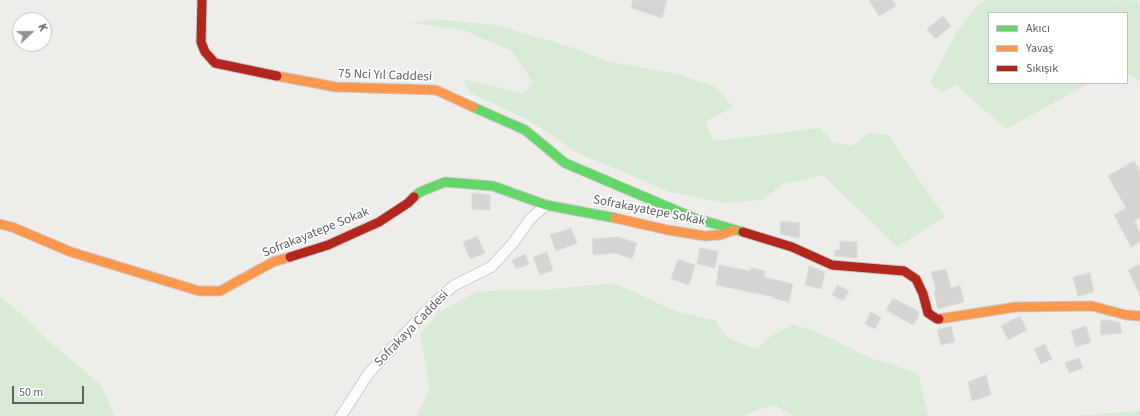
<!DOCTYPE html>
<html>
<head>
<meta charset="utf-8">
<style>
  body { margin:0 }
  #map { position:relative; width:1140px; height:416px; overflow:hidden; background:#eeede9; font-family:"Source Sans 3",sans-serif }
  canvas { display:block }
  .legend { position:absolute; left:988px; top:12px; width:140px; height:72px; box-sizing:border-box; background:#fff; border:1px solid #bfc0c2; margin:0; padding:5px 7px; list-style:none; font-size:12px; color:#5e6267 }
  .legend li { display:flex; align-items:center; gap:8px; height:20px }
  .legend b { width:20px; border:1px solid #bfc0c2 }
  .north { position:absolute; left:12px; top:12px; width:40px; height:40px; box-sizing:border-box; background:#fff; border:1px solid #bfc0c2; border-radius:50%; rotate:68deg; font-size:11px; font-weight:700; line-height:16px; text-align:center; color:#5e6267 }
  .north::after { content:''; display:block; margin:auto; width:14px; height:18px; background:#909394; clip-path:polygon(50% 0,100% 100%,50% 72%,0 100%) }
  .scale { position:absolute; left:12px; top:386px; width:72px; height:18px; box-sizing:border-box; border:2px solid #5e6267; border-top:0; padding-left:5px; font-size:12px; line-height:14px; white-space:nowrap; color:#5e6267; -webkit-text-stroke:3px #fff; paint-order:stroke }
</style>
</head>
<body>
<div id="map">
<canvas width="1140" height="416"></canvas>
<ul class="legend">
<li><b style="height:5px;background:#63d668"></b>Akıcı</li>
<li><b style="height:5px;background:#ff974d"></b>Yavaş</li>
<li><b style="height:5px;background:#b3261e"></b>Sıkışık</li>
</ul>
<div class="north">K</div>
<div class="scale">50 m</div>
</div>
<script>
const context = document.querySelector('canvas').getContext('2d');
context.lineJoin = 'round';
function fill(path, color) {
  context.fillStyle = color;
  context.fill(path, 'evenodd');
}
function shape(rows) {
  const path = new Path2D();
  for (const r of rows) {
    path.moveTo(r[0], r[1]);
    for (let i = 2; i < r.length; i += 2) path.lineTo(r[i], r[i + 1]);
  }
  return path;
}
function strokePath(path, color, width, dash) {
  context.strokeStyle = color;
  context.lineWidth = width;
  context.lineCap = dash ? 'butt' : 'round';
  context.setLineDash(dash || []);
  context.stroke(path);
}
function label(font, color, halo, rows, align = 'center') {
  context.font = font + ' "Source Sans 3",sans-serif';
  context.lineWidth = 3.5;
  context.setLineDash([]);
  context.textBaseline = 'middle';
  context.strokeStyle = halo;
  context.fillStyle = color;
  for (const [text, x, y, turn = 0] of rows) {
    context.save();
    context.translate(x, y);
    context.rotate((+turn || 0) * Math.PI / 180);
    context.textAlign = isNaN(turn) ? turn : align;
    if (halo) context.strokeText(text, 0, 0);
    context.fillText(text, 0, 0);
    context.restore();
  }
}
const green = shape([
  [987,0,1114,0,1115,1,1137,0,1140,5,1140,81,1127,74,1127,13,989,13,989,83,1090,83,1006,129,956,85,942,92,930,83,957,32,978,5],
  [431,19,496,25,574,48,607,61,676,74,716,87,733,107,705,122,714,141,820,128,833,142,851,146,869,133,888,135,945,217,897,247,823,175,783,184,762,200,726,203,670,192,576,152,532,122,469,92,463,79,523,93,533,83,512,51,463,30,413,23],
  [614,283,678,312,714,320,727,337,758,350,766,339,793,324,820,333,868,357,918,373,928,416,793,416,775,405,746,414,745,416,417,416,430,389,420,334,438,313,476,292,505,290,543,290],
  [0,296,25,317,43,336,102,386,114,416,0,416],
  [1140,411,1140,416,1074,416]
]);
const building = shape([
  [633,0,667,0,662,18,631,8,633,0],
  [869,0,892,0,896,6,879,16,869,0],
  [943,16,951,26,935,39,927,29,943,16],
  [1134,161,1140,171,1140,218,1134,221,1140,231,1140,242,1131,247,1114,215,1126,208,1108,176,1134,161],
  [472,193,490,195,490,210,472,209,472,193],
  [781,221,800,223,799,238,780,234,781,221],
  [571,228,577,243,556,251,550,235,571,228],
  [477,236,485,253,470,259,463,242,477,236],
  [618,237,637,243,632,259,615,253,593,255,592,239,618,237],
  [840,241,857,242,857,258,835,256,835,250,840,250,840,241],
  [700,248,718,251,715,268,697,264,700,248],
  [547,252,553,270,540,275,533,257,547,252],
  [525,254,529,264,516,269,512,260,525,254],
  [678,259,695,265,689,285,671,279,678,259],
  [1140,264,1140,295,1128,270,1140,264],
  [719,265,750,271,751,268,765,271,764,277,793,284,789,302,773,298,774,297,716,285,719,265],
  [809,266,825,272,821,289,805,285,809,266],
  [946,269,951,288,960,285,964,302,938,309,934,292,936,291,931,272,946,269],
  [1090,273,1094,292,1078,296,1073,277,1090,273],
  [837,285,849,291,843,301,832,295,837,285],
  [893,298,918,311,919,315,913,325,886,310,893,298],
  [871,312,881,318,875,329,865,324,871,312],
  [1020,316,1027,330,1008,340,1001,326,1020,316],
  [1109,320,1120,323,1122,333,1101,335,1100,321,1109,320],
  [951,326,955,342,941,345,937,330,951,326],
  [1086,326,1091,342,1076,347,1071,331,1086,326],
  [1045,344,1052,359,1041,364,1034,349,1045,344],
  [1079,358,1083,368,1069,373,1065,363,1079,358],
  [986,375,991,395,972,401,968,382,986,375]
]);
const street = shape([
  [341,416,369,373,429,308,453,286,491,267,513,243,530,219,546,205]
]);
const fast = shape([
  [473,107,525,130,565,163,694,218,743,232],
  [414,197,420,192,445,182,493,186,546,205,615,218]
]);
const slow = shape([
  [277,76,336,87,436,90,473,107],
  [615,218,668,230,705,236,720,235,734,230],
  [0,224,12,227,71,252,199,291,220,291,273,262,290,257],
  [939,319,1016,307,1092,306,1126,315,1140,316]
]);
const jam = shape([
  [202,0,201,42,205,52,215,63,277,76],
  [743,232,792,247,832,265,904,271,916,279,923,294,928,313,937,319,939,319],
  [290,257,328,245,379,222,408,203,414,197]
]);
const streetNames = [
  ["75 Nci Yıl Caddesi",385,76,2],
  ["Sofrakayatepe Sokak",649,211,11],
  ["Sofrakayatepe Sokak",316,233,-22],
  ["Sofrakaya Caddesi",412,329,-46]
];
fill(green, '#d7ead5');
fill(building, '#d5d4d2');
strokePath(building, '#dedcd8', 1);
strokePath(street, '#cacbcb', 12);
strokePath(fast, '#c9c9ca', 11);
strokePath(slow, '#c9c9ca', 11);
strokePath(jam, '#c9c9ca', 11);
strokePath(street, '#fcfcfc', 10);
strokePath(fast, '#63d668', 9);
strokePath(slow, '#ff974d', 9);
strokePath(jam, '#b3261e', 9);
label('13px', '#5e6267', '#fff', streetNames);
</script>
</body>
</html>
